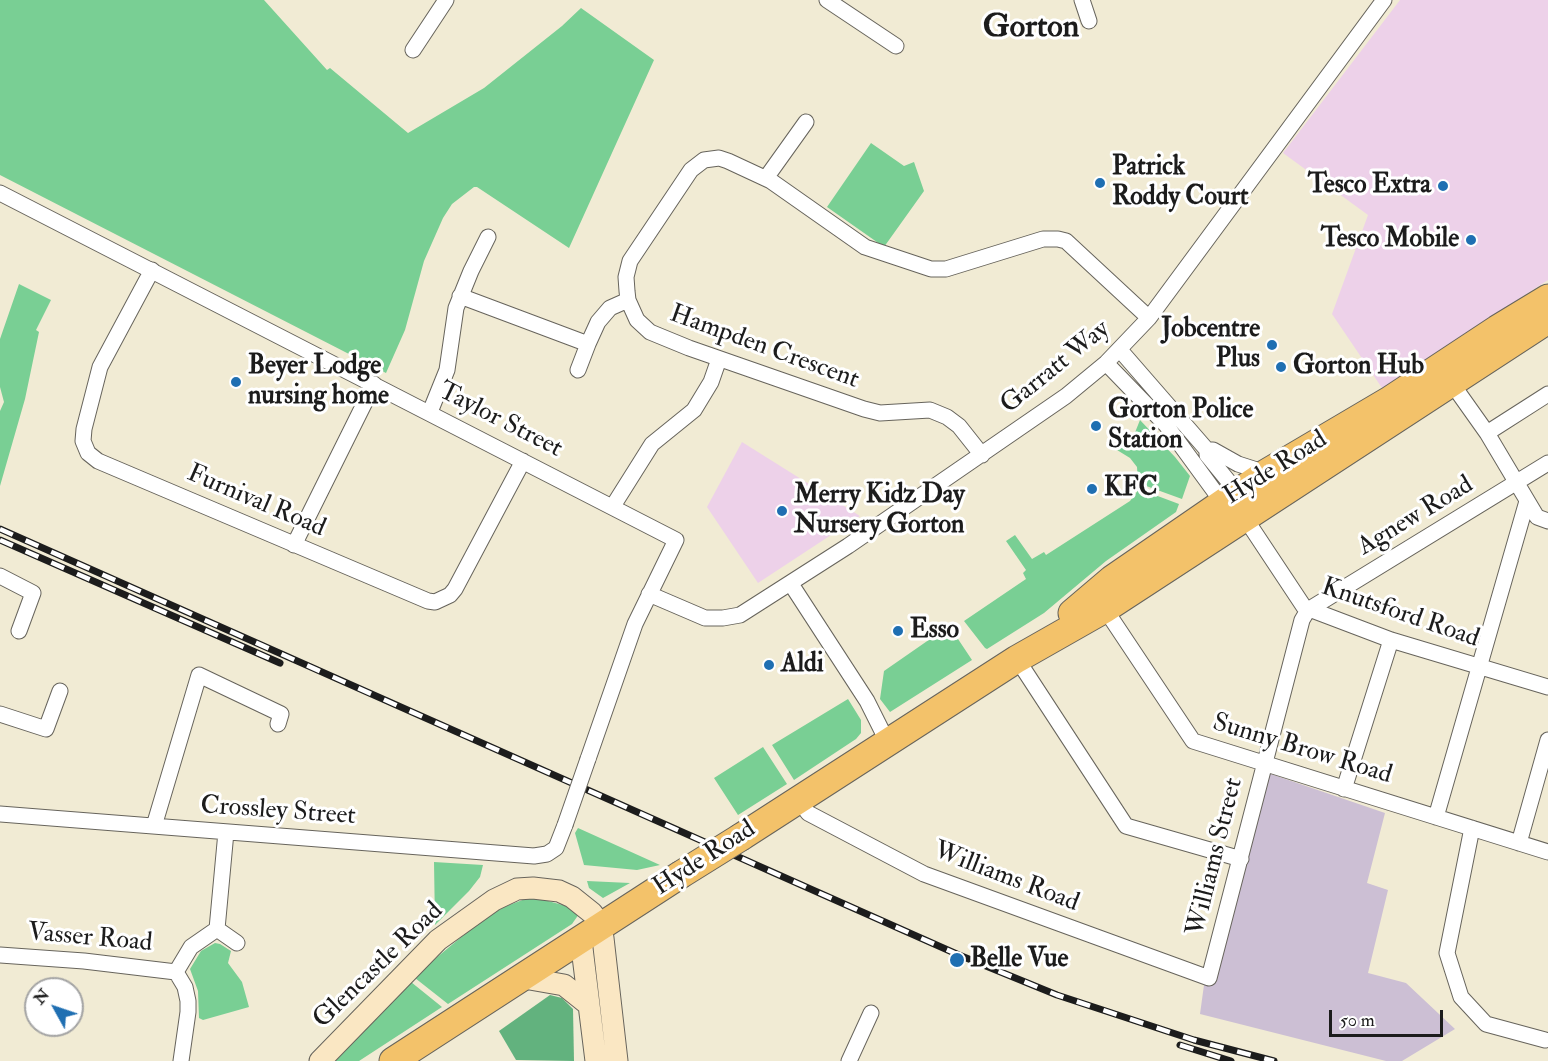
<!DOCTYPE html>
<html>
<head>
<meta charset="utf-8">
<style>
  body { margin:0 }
  #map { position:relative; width:1548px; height:1061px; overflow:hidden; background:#f1ebd4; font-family:"IM FELL Double Pica",serif }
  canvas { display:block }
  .north { position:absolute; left:24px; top:977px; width:60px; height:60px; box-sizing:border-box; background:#fff; border:2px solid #a4a4a4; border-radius:50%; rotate:310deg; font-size:16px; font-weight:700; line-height:24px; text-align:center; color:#1c1c1c }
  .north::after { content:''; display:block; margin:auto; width:21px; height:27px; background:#1f6fb2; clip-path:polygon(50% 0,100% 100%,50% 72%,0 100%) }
  .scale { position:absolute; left:1329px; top:1010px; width:114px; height:27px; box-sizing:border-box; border:3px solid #1c1c1c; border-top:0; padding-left:8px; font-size:18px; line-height:21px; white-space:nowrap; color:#1c1c1c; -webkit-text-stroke:4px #fff; paint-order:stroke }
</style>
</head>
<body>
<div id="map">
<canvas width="1548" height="1061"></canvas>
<div class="north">N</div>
<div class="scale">50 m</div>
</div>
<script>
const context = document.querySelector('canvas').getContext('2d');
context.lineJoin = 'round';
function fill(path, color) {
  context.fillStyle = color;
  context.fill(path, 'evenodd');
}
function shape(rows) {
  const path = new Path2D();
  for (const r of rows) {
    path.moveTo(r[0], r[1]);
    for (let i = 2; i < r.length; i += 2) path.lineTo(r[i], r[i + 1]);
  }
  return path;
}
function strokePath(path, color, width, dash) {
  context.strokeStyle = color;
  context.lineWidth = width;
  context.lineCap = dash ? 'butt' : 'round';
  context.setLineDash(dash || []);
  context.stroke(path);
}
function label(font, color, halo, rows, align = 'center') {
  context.font = font + ' "IM FELL Double Pica",serif';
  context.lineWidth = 6;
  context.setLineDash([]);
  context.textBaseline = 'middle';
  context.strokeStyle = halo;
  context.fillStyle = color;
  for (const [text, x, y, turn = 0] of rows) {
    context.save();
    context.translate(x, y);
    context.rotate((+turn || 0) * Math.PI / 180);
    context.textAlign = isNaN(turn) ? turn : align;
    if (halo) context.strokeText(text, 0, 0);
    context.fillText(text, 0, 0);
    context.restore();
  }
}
const built = shape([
  [1400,0,1548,0,1548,280,1382,388,1332,314,1368,215,1283,153],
  [742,442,860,516,758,583,707,507]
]);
const industrial = shape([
  [1268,773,1385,813,1367,883,1388,890,1368,973,1406,983,1455,1029,1402,1061,1386,1061,1200,1014,1204,985,1203,970]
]);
const green = shape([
  [0,0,264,0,327,70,330,68,408,133,484,88,562,26,581,8,654,60,569,248,477,187,474,187,452,204,443,218,424,261,405,330,386,373,0,175],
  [871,143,904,166,914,162,924,191,884,247,827,207],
  [19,284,51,300,36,330,39,332,25,399,0,486,0,411,4,402,0,387,0,339],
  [1140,420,1175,457,1190,476,1182,499,1138,483,1137,467,1130,458,1117,450,1132,440],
  [1139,489,1179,504,1176,512,1106,561,1044,613,987,649,985,648,964,621,1026,579,1023,573,1026,570,1006,541,1015,535,1032,559,1044,552,1046,555,1130,501],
  [942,633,951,635,958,639,972,660,890,712,880,699,884,671,933,637],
  [848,699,861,720,861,733,856,739,794,780,772,745],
  [763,747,787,784,738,815,714,778],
  [578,828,660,865,637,870,584,865,575,833],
  [434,862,483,865,480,877,469,891,435,925],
  [587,881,630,883,603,898,589,888],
  [537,898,570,907,579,914,572,924,448,1004,415,978,430,963,483,919,504,907,525,899],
  [215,943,220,944,231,951,228,963,242,982,249,1007,203,1020,199,1018,198,991,190,969,201,951],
  [411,982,442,1007,359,1061,334,1061]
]);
const forest = shape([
  [550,995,562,998,573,1009,574,1061,516,1060,499,1031]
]);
const street = shape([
  [827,0,896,46],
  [1082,0,1089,21],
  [413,50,446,0],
  [766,178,806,122],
  [0,193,676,540,635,624,588,759],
  [152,270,100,367,84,429,83,441,88,453,98,461,428,601,435,602,450,595,455,589,523,461],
  [460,296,588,344,598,322,610,308,628,300],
  [1120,350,1207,450,1207,455,1238,493,1245,518,1304,607,1391,640,1548,687],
  [1106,363,1166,425,1223,503,1228,506],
  [578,370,588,344],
  [1448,378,1487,433,1537,517,1548,521],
  [430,412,447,370,456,308,471,271,488,237],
  [1487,433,1548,394],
  [1207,450,1213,450,1238,464,1266,473],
  [982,455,959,426,947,417,930,410,880,413,864,409,689,348,650,332,637,320,628,300,627,291,626,277,630,261,691,170,704,160,719,158,728,161,771,181,865,247,931,269,946,269,1043,239,1058,239,1066,241,1149,318],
  [613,506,652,444,694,410,711,382,719,359],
  [294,545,374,384],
  [0,576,33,593,19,631],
  [791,584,867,701,888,743],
  [649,594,705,618,723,618,740,615,848,546,1066,396,1106,363,1149,318,1384,0],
  [1105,609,1193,741,1548,852],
  [1017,659,1126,826,1241,859],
  [0,714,46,729,60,691],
  [1344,789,1391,640],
  [799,800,808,813,924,874,1209,978,1302,620,1308,610,1548,463],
  [0,814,534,856,547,854,556,848,565,825],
  [1436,817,1527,501],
  [154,826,199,675,281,714,278,724],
  [1472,828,1447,953,1461,997,1486,1024,1545,1040],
  [1519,843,1548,740],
  [217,929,237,943],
  [0,955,84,961,176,972],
  [181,1061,188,1012,188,1001,185,987,176,972,191,947,217,929,226,832],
  [849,1061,871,1013]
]);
const secondary = shape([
  [581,940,596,1061],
  [524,978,564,985,589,1005],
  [320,1061,438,940,494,900,517,889,533,888,559,891,572,897,592,913,598,921,603,938,617,1061]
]);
const highway = shape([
  [1072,613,1112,579,1266,473,1388,401,1497,329,1548,298],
  [741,837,1017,659,1105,609,1548,320],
  [393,1061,680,875]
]);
const rail = shape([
  [0,529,959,955,1057,995,1194,1040,1274,1061],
  [0,540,280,663],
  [1180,1045,1231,1061]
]);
const streetBridge = shape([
  [565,825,588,759]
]);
const highwayBridge = shape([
  [680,875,741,837]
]);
const markers = [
  [1100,183,6,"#1f6fb2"],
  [1443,186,6,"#1f6fb2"],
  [1471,240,6,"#1f6fb2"],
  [1272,345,6,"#1f6fb2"],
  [1281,367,6,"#1f6fb2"],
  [236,382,6,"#1f6fb2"],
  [1096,426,6,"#1f6fb2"],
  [1092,489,6,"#1f6fb2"],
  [782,511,6,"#1f6fb2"],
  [898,631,6,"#1f6fb2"],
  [769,665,6,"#1f6fb2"],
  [957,960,8,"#1f6fb2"]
];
const poiNames = [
  ["Patrick",1112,168],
  ["Roddy Court",1112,198],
  ["Tesco Extra",1431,186,"right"],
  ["Tesco Mobile",1459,240,"right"],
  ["Jobcentre",1260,330,"right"],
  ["Plus",1260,360,"right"],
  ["Beyer Lodge",248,367],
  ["nursing home",248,397],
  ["Gorton Hub",1293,367],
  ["Gorton Police",1108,411],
  ["Station",1108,441],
  ["KFC",1104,489],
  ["Merry Kidz Day",794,496],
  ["Nursery Gorton",794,526],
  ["Esso",910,631],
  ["Aldi",781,665],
  ["Belle Vue",970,960]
];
const streetNames = [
  ["Hampden Crescent",764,348,20],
  ["Garratt Way",1056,368,-39],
  ["Taylor Street",500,421,27],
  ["Hyde Road",1276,469,-32],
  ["Furnival Road",256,502,23],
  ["Agnew Road",1416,517,-31],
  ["Knutsford Road",1400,614,19],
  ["Sunny Brow Road",1302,750,17],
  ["Crossley Street",278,812,4],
  ["Williams Street",1216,857,-76],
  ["Hyde Road",705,859,-33],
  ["Williams Road",1006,878,21],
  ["Vasser Road",90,939,5],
  ["Glencastle Road",379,966,-44]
];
const districtNames = [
  ["Gorton",1031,29]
];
fill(built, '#edd1e9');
fill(industrial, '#ccbfd4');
fill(green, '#79cf94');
fill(forest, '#62b27e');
strokePath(street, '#67645c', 17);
strokePath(secondary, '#67645c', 23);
strokePath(highway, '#67645c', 29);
strokePath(street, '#fff', 15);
strokePath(secondary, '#fae7c3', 21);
strokePath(highway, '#f3c26a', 27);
strokePath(rail, '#1c1c1c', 7);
strokePath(rail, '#fff', 4.5, [14]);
strokePath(streetBridge, '#67645c', 17, []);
strokePath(highwayBridge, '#67645c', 29, []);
strokePath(streetBridge, '#fff', 15);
strokePath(highwayBridge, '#f3c26a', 27);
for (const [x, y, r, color] of markers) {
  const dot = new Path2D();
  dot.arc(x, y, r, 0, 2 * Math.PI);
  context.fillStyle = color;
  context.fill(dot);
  strokePath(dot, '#fff', 2);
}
label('bold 26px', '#1c1c1c', '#fff', poiNames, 'left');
label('26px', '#1c1c1c', '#fff', streetNames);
label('bold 32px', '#1c1c1c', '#fff', districtNames);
</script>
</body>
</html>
